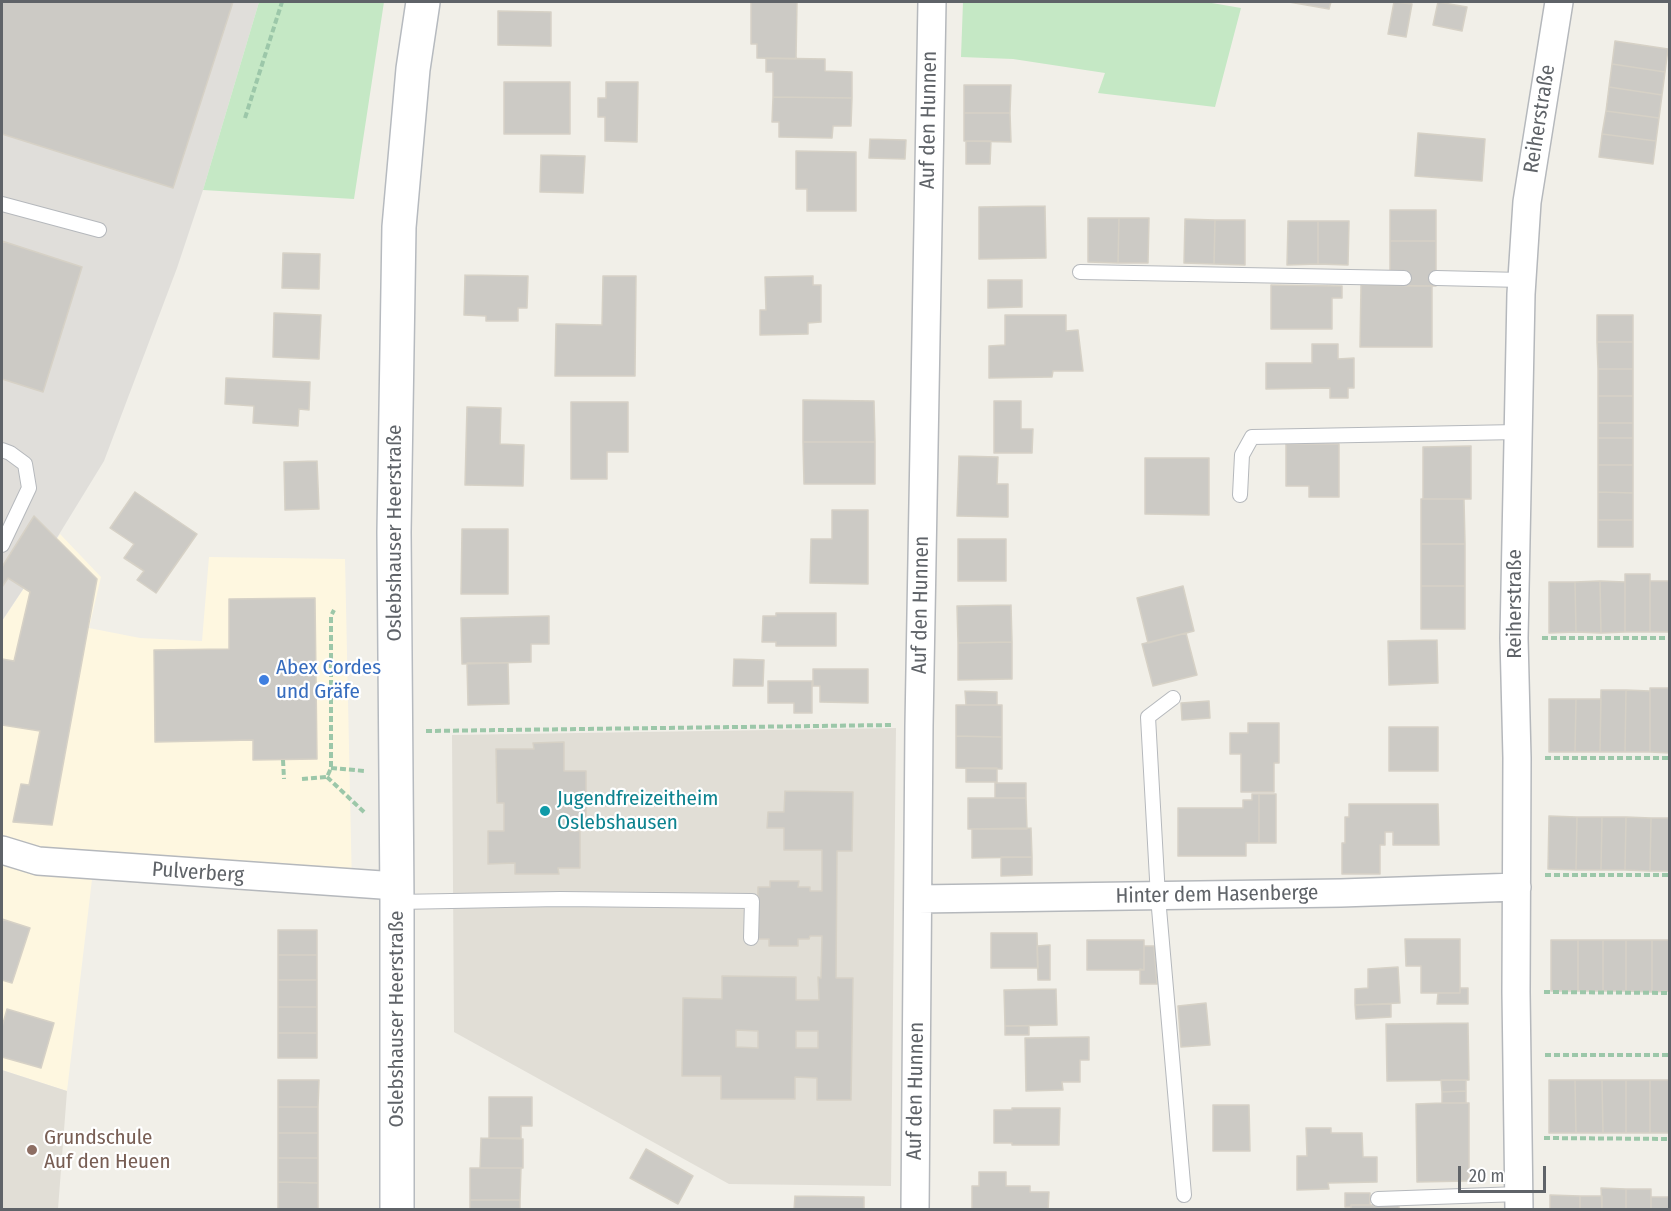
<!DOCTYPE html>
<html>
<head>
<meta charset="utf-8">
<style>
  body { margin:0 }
  #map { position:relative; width:1671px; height:1211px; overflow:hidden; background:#f1efe8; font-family:"Fira Sans Condensed",sans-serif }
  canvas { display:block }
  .frame { position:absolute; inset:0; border:3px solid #5f6368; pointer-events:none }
  .scale { position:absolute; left:1458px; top:1166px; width:88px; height:27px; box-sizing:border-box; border:3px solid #5f6368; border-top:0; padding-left:8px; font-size:18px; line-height:21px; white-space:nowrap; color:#5f6368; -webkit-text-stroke:4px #fff; paint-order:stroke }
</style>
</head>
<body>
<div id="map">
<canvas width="1671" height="1211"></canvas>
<div class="frame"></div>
<div class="scale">20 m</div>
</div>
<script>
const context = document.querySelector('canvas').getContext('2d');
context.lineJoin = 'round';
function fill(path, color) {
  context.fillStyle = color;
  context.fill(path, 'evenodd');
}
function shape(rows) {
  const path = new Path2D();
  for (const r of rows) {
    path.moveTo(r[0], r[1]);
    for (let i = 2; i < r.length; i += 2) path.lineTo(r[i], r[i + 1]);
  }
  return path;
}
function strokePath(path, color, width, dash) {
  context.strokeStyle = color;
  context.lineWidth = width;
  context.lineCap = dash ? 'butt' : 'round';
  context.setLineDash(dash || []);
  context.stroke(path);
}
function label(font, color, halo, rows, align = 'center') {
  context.font = font + ' "Fira Sans Condensed",sans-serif';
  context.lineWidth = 4.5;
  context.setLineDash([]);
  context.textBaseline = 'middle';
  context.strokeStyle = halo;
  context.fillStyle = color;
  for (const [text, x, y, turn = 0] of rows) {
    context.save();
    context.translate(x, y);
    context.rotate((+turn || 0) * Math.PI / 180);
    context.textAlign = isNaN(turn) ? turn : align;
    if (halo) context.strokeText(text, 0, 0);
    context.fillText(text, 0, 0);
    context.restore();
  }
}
const commercial = shape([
  [60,534,101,577,89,628,140,638,202,641,209,557,345,559,352,888,93,871,67,1091,2,1070,2,621]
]);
const industrial = shape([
  [2,2,259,2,203,190,177,268,104,461,55,541,2,621]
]);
const education = shape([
  [896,728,891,1186,729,1184,454,1032,452,735],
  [2,1070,67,1091,58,1209,2,1209]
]);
const green = shape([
  [259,2,384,2,354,199,203,190],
  [963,2,1206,2,1241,8,1215,107,1098,93,1105,73,1013,59,961,57]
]);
const building = shape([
  [2,2,233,2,173,188,2,134,2,2],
  [751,2,797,2,796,59,757,58,757,44,751,44,751,2],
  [1289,2,1331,2,1329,9,1289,2],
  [1394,2,1412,4,1406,37,1388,34,1394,2],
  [1438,2,1467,7,1462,31,1433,25,1438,2],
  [498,11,551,12,551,46,498,45,498,11],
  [1615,41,1668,49,1665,72,1612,64,1615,41],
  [766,58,825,59,825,71,852,72,852,98,773,97,773,72,766,72,766,58],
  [1612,64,1665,72,1662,95,1609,87,1612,64],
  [504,82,570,82,570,134,504,134,504,82],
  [606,82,638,82,637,142,605,141,605,117,598,117,598,98,606,98,606,82],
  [964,85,1011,85,1010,113,964,113,964,85],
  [1609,87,1662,95,1659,118,1606,111,1609,87],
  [773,97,852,98,851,126,833,126,832,138,779,137,779,122,772,122,773,97],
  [1606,111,1659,118,1656,141,1602,134,1606,111],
  [964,113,1010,113,1011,142,964,141,964,113],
  [1418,133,1485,139,1482,181,1415,176,1418,133],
  [1602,134,1656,141,1653,164,1599,157,1602,134],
  [870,139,906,140,905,159,869,158,870,139],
  [966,141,991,141,990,164,966,164,966,141],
  [796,151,856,152,856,211,807,211,807,189,796,189,796,151],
  [541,155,585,156,583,193,540,192,541,155],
  [1045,206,1046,258,979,259,979,207,1045,206],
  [1390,210,1436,210,1436,241,1390,241,1390,210],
  [1088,218,1119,218,1118,263,1088,262,1088,218],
  [1119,218,1149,218,1148,263,1118,263,1119,218],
  [1185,219,1215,220,1214,264,1184,263,1185,219],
  [1215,220,1245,220,1245,265,1214,264,1215,220],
  [1288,221,1318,221,1318,264,1287,265,1288,221],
  [1318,221,1349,221,1348,265,1318,264,1318,221],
  [2,241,82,267,43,392,2,379,2,241],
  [1390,241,1436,241,1436,286,1404,286,1404,271,1390,271,1390,241],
  [283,253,320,254,319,289,282,288,283,253],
  [465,275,528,276,527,308,518,308,518,321,486,321,486,316,464,315,465,275],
  [603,276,636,276,635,376,555,376,556,324,602,325,603,276],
  [813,276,813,285,821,285,821,322,808,323,808,334,760,335,760,310,766,310,765,277,813,276],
  [988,280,1022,280,1022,307,988,308,988,280],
  [1271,285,1342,286,1342,298,1332,298,1332,329,1271,329,1271,285],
  [1361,285,1432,286,1432,347,1360,347,1361,285],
  [274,313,321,315,319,359,273,357,274,313],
  [1005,315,1066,315,1066,331,1078,330,1083,371,1053,371,1052,377,989,378,989,346,1005,345,1005,315],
  [1597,315,1633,315,1633,342,1597,342,1597,315],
  [1597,342,1633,342,1633,369,1598,369,1597,342],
  [1312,344,1338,344,1338,359,1354,358,1354,388,1348,388,1348,398,1330,398,1330,388,1266,389,1266,363,1312,363,1312,344],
  [1598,369,1633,369,1633,396,1598,396,1598,369],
  [226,378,310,382,309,410,299,409,298,426,253,423,254,406,225,404,226,378],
  [1598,396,1633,396,1633,423,1598,423,1598,396],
  [803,400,874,401,875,442,803,442,803,400],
  [994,401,1021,401,1021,429,1033,429,1032,453,994,453,994,401],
  [571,402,628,402,628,452,607,452,607,479,571,479,571,402],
  [467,407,501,408,500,444,524,445,523,486,465,485,467,407],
  [1598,423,1633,423,1633,438,1598,438,1598,423],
  [1598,438,1633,438,1633,465,1598,465,1598,438],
  [803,442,875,442,875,484,804,484,803,442],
  [1286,444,1339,444,1339,497,1309,497,1309,486,1286,486,1286,444],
  [1471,446,1471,499,1423,499,1423,447,1471,446],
  [959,456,998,457,997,484,1008,484,1008,517,957,516,959,456],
  [1145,458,1209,458,1209,515,1145,514,1145,458],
  [317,461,319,509,285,510,284,462,317,461],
  [1598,465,1633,465,1633,493,1598,492,1598,465],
  [135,492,197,534,156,593,137,580,144,571,124,558,134,544,110,528,135,492],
  [1598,492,1633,493,1633,520,1598,520,1598,492],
  [1421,499,1464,499,1465,544,1421,544,1421,499],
  [832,510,868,510,868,584,810,583,811,539,832,539,832,510],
  [34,516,97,579,52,825,13,822,21,784,29,785,40,731,2,725,2,659,14,661,30,592,8,578,2,587,2,567,34,516],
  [1598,520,1633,520,1633,547,1598,547,1598,520],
  [462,529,508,529,508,594,461,594,462,529],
  [958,539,1006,539,1006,581,958,581,958,539],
  [1421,544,1465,544,1465,586,1421,586,1421,544],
  [1625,574,1650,574,1650,632,1625,632,1625,574],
  [1600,581,1625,582,1625,632,1601,633,1600,581],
  [1600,581,1601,633,1576,632,1575,582,1600,581],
  [1650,581,1670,581,1670,632,1650,632,1650,581],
  [1549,582,1575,582,1576,632,1549,633,1549,582],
  [1183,586,1194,631,1148,643,1137,598,1183,586],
  [1421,586,1465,586,1465,629,1421,629,1421,586],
  [315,598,317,759,253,760,253,740,155,742,154,650,229,649,229,599,315,598],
  [1011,605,1012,642,958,643,957,606,1011,605],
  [776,613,836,613,836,646,776,646,776,642,762,642,763,616,776,616,776,613],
  [549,616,549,644,531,644,531,662,462,664,461,618,549,616],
  [1186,633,1197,675,1153,686,1142,644,1186,633],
  [1437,640,1438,683,1389,685,1388,641,1437,640],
  [1012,642,1012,679,958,680,958,643,1012,642],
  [734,659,764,660,763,686,733,686,734,659],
  [467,663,508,663,509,704,468,705,467,663],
  [813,669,868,669,868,703,820,702,820,686,813,686,813,669],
  [768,681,812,681,812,713,794,713,794,703,768,703,768,681],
  [1650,688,1670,688,1670,753,1650,752,1650,688],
  [1601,690,1626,690,1625,752,1600,752,1601,690],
  [1626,690,1650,691,1650,752,1625,752,1626,690],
  [965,691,997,692,997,705,966,705,965,691],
  [1549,699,1576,699,1575,752,1549,752,1549,699],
  [1576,699,1601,699,1600,752,1575,752,1576,699],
  [1209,701,1210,718,1182,720,1181,703,1209,701],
  [956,705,1002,705,1002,737,956,736,956,705],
  [1248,723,1279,723,1279,763,1274,763,1274,792,1241,792,1241,754,1230,754,1230,733,1248,733,1248,723],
  [1389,727,1438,727,1438,771,1389,771,1389,727],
  [956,736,1002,737,1002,769,956,768,956,736],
  [564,742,564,771,586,771,586,820,569,820,570,831,580,831,580,868,558,868,559,874,515,874,515,863,488,864,488,831,504,831,504,803,497,803,496,749,534,749,533,743,564,742],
  [966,768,997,768,997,782,966,782,966,768],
  [995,783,1026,783,1026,798,995,798,995,783],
  [785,791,853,792,852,851,837,851,836,978,853,978,851,1100,817,1100,817,1078,795,1077,795,1099,721,1099,721,1076,682,1076,683,998,722,999,722,976,796,977,796,1000,819,1000,818,977,821,978,822,936,810,936,809,939,798,939,798,946,769,946,769,939,757,939,758,887,770,887,770,881,799,881,798,887,810,887,810,891,822,891,822,850,784,850,784,828,767,828,768,812,784,812,785,791],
  [736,1030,758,1031,758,1048,736,1047,736,1030],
  [796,1031,818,1031,818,1048,796,1048,796,1031],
  [1252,794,1259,794,1259,843,1246,843,1246,856,1178,856,1178,808,1243,808,1243,800,1252,800,1252,794],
  [1259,794,1276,794,1276,843,1259,843,1259,794],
  [968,798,1026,798,1027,829,968,829,968,798],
  [1349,804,1438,804,1439,845,1393,845,1393,832,1385,832,1385,845,1380,845,1380,874,1342,874,1342,843,1345,843,1345,817,1349,817,1349,804],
  [1549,816,1577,817,1576,870,1548,869,1549,816],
  [1577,817,1602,817,1601,870,1576,870,1577,817],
  [1602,817,1626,817,1625,870,1601,870,1602,817],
  [1626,817,1651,818,1650,871,1625,870,1626,817],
  [1651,818,1670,818,1670,871,1650,871,1651,818],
  [1031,828,1032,857,972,858,972,829,1031,828],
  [1001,857,1032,857,1032,875,1001,876,1001,857],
  [2,919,30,928,12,983,2,980,2,919],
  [278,930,317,930,317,955,278,955,278,930],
  [991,933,1037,933,1038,968,991,968,991,933],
  [1405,939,1460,939,1460,993,1421,993,1421,966,1406,966,1405,939],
  [1087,940,1144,940,1144,970,1087,970,1087,940],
  [1551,940,1578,940,1578,991,1551,991,1551,940],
  [1578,940,1603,940,1603,991,1578,991,1578,940],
  [1603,940,1626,940,1626,991,1603,991,1603,940],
  [1626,940,1652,940,1652,992,1626,991,1626,940],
  [1652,940,1670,940,1670,991,1652,992,1652,940],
  [1050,945,1050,980,1038,980,1037,946,1050,945],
  [1144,946,1154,946,1157,984,1140,984,1140,969,1144,970,1144,946],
  [278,955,317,955,317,980,278,980,278,955],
  [1398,967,1400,1003,1355,1005,1355,989,1368,988,1368,969,1398,967],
  [278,980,317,980,317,1007,278,1007,278,980],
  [1460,988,1468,988,1468,1004,1437,1004,1438,993,1460,993,1460,988],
  [1056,989,1057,1025,1005,1026,1004,990,1056,989],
  [1206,1003,1210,1045,1181,1047,1178,1006,1206,1003],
  [1391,1004,1391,1017,1356,1019,1355,1005,1391,1004],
  [278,1007,317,1007,317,1033,278,1033,278,1007],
  [7,1009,54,1023,41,1068,2,1057,2,1027,7,1009],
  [1468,1023,1469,1080,1387,1081,1386,1024,1468,1023],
  [1005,1026,1029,1026,1029,1035,1005,1035,1005,1026],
  [278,1033,317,1033,317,1058,278,1058,278,1033],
  [1089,1037,1089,1060,1080,1060,1080,1082,1062,1082,1063,1090,1026,1091,1025,1038,1089,1037],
  [278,1080,319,1080,318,1107,278,1107,278,1080],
  [1441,1080,1466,1080,1466,1091,1442,1092,1441,1080],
  [1549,1080,1575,1080,1576,1133,1549,1133,1549,1080],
  [1575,1080,1602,1080,1603,1133,1576,1133,1575,1080],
  [1602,1080,1626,1080,1626,1133,1603,1133,1602,1080],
  [1626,1080,1650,1080,1650,1133,1626,1133,1626,1080],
  [1650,1080,1670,1080,1670,1133,1650,1133,1650,1080],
  [1466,1091,1466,1103,1442,1103,1442,1092,1466,1091],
  [489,1097,532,1097,532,1126,521,1126,521,1138,489,1138,489,1097],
  [1442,1103,1469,1103,1469,1181,1417,1182,1416,1104,1442,1103],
  [1213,1105,1249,1105,1250,1151,1213,1151,1213,1105],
  [278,1107,318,1107,318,1133,278,1133,278,1107],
  [1012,1108,1060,1108,1059,1145,1012,1145,1012,1143,994,1143,994,1110,1012,1110,1012,1108],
  [1306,1128,1331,1128,1331,1133,1362,1133,1363,1157,1377,1157,1377,1182,1328,1183,1329,1189,1297,1190,1297,1156,1307,1156,1306,1128],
  [278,1133,318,1133,318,1158,278,1158,278,1133],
  [481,1138,523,1139,523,1168,480,1168,481,1138],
  [646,1149,693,1176,678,1204,630,1178,646,1149],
  [278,1158,318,1158,318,1183,278,1182,278,1158],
  [470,1168,521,1168,520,1200,470,1200,470,1168],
  [979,1172,1006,1172,1006,1186,1030,1186,1030,1192,1049,1192,1048,1210,972,1210,972,1186,979,1186,979,1172],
  [278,1182,318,1183,318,1210,278,1210,278,1182],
  [1601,1188,1626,1189,1626,1210,1602,1210,1601,1188],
  [1626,1189,1651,1189,1651,1210,1626,1210,1626,1189],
  [1345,1193,1370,1193,1370,1205,1351,1205,1351,1207,1345,1207,1345,1193],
  [1550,1195,1580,1196,1580,1210,1550,1210,1550,1195],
  [795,1196,864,1197,864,1210,794,1210,795,1196],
  [1580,1196,1602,1196,1602,1210,1580,1210,1580,1196],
  [1651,1197,1670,1197,1670,1210,1651,1210,1651,1197],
  [470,1200,520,1200,520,1210,470,1210,470,1200],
  [1351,1205,1399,1205,1399,1210,1351,1210,1351,1205]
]);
const path = shape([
  [245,118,282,2],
  [1542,638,1670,638],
  [426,731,893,725],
  [1545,758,1670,758],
  [283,760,284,779],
  [331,768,365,771],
  [327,777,365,813],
  [302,779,327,777,331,768,331,616,334,610],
  [1545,875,1670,875],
  [1544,992,1670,993],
  [1545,1055,1670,1055],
  [1544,1138,1670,1139]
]);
const lane = shape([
  [2,204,99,230],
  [1080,272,1404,278],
  [1436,278,1522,280],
  [2,450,10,453,25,464,29,488,2,545],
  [1240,495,1242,455,1252,437,1518,432],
  [1173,698,1148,717,1158,897,1184,1195],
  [397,902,560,899,752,901,751,938],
  [1378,1199,1519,1194]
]);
const street = shape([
  [2,850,38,861,396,886],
  [918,899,1341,893,1517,887],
  [915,1210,919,725,932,2],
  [1519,1210,1516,992,1517,758,1514,638,1521,294,1527,202,1559,2]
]);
const secondary = shape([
  [397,1210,397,902,394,532,399,227,413,69,423,2]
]);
const markers = [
  [264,680,6,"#3f7fe0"],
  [545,811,6,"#0f9aa8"],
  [32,1150,6,"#8d6e63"]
];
const streetNames = [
  ["Reiherstraße",1540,119,-81],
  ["Auf den Hunnen",929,120,-89],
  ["Oslebshauser Heerstraße",395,533,-90],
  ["Reiherstraße",1515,604,-90],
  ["Auf den Hunnen",921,605,-89],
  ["Pulverberg",198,873,4],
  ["Hinter dem Hasenberge",1217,895,-1],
  ["Oslebshauser Heerstraße",397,1019,-90],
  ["Auf den Hunnen",916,1091,-89]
];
const shopNames = [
  ["Abex Cordes",276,668],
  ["und Gräfe",276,692]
];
const cultureNames = [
  ["Jugendfreizeitheim",557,799],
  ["Oslebshausen",557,823]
];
const educationNames = [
  ["Grundschule",44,1138],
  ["Auf den Heuen",44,1162]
];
fill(commercial, '#fef7e0');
fill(industrial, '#e0deda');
fill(education, '#e1ded6');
fill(green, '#c5e8c5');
fill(building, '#cccac5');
strokePath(building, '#d6d1c6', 1.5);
strokePath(lane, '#b5b8bc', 16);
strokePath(street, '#b5b8bc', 30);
strokePath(secondary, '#b6babf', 36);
strokePath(path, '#9cc7a9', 4, [6, 3]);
strokePath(lane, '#fff', 14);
strokePath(street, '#fff', 27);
strokePath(secondary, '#fff', 33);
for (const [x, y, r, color] of markers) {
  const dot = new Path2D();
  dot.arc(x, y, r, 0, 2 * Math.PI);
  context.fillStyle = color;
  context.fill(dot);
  strokePath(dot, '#fff', 2);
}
label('21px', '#5f6368', '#fff', streetNames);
label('21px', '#366cbe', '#fff', shopNames, 'left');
label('21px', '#0d838f', '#fff', cultureNames, 'left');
label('21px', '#785e54', '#fff', educationNames, 'left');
</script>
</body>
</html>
